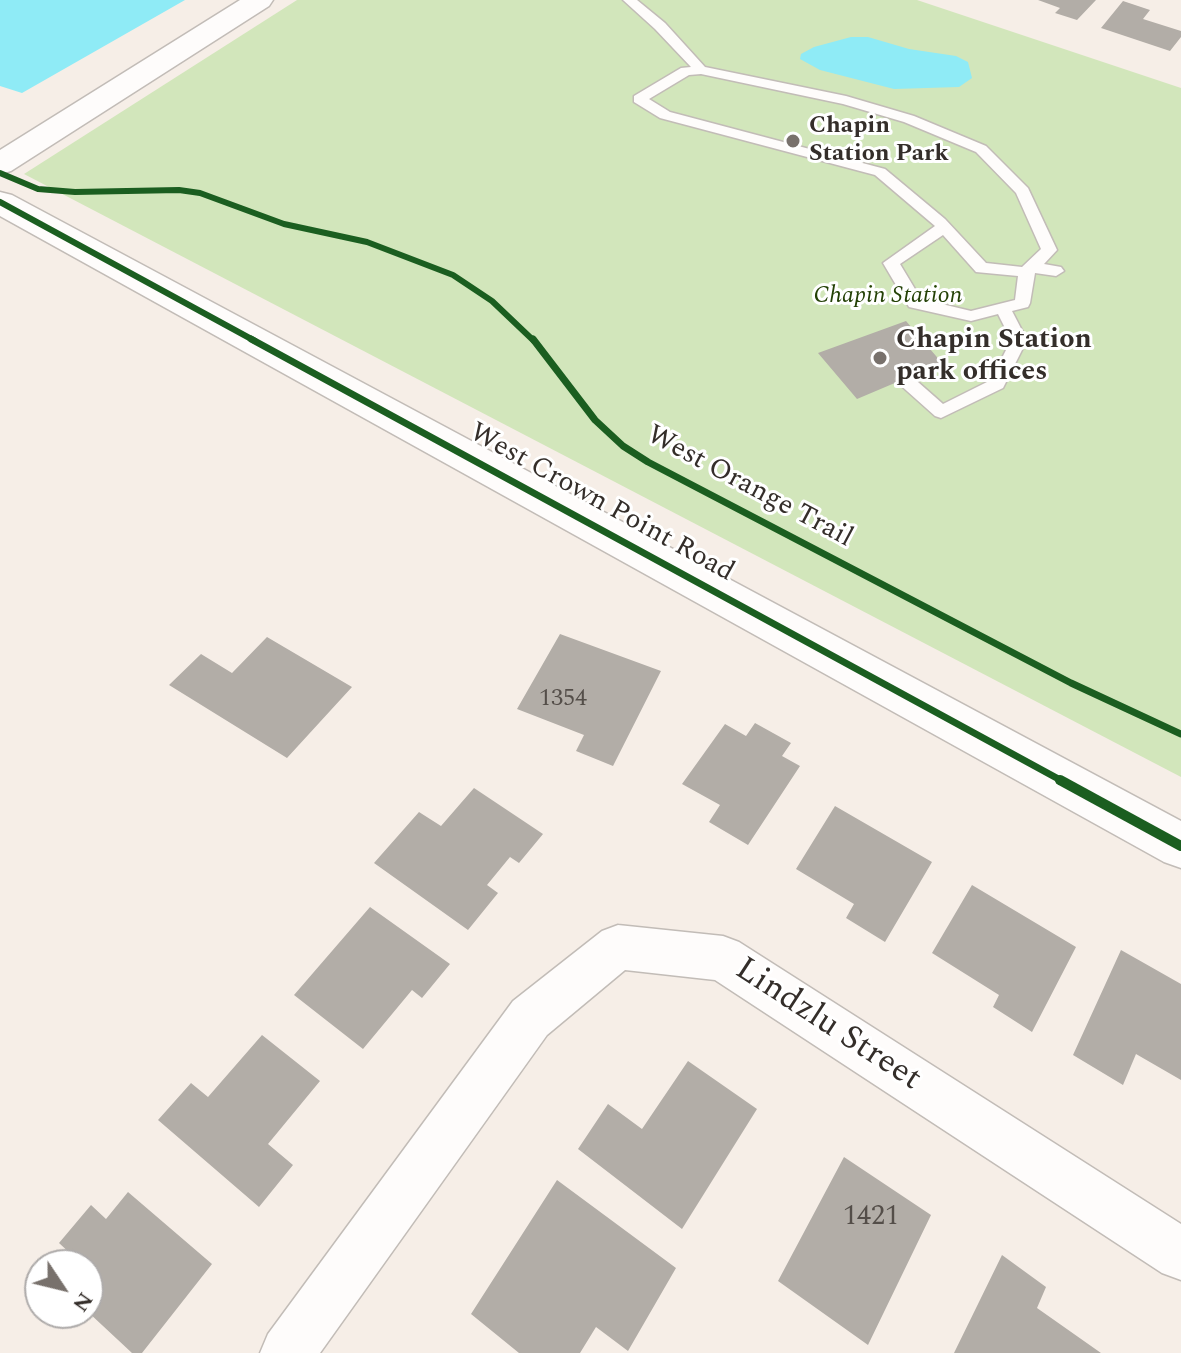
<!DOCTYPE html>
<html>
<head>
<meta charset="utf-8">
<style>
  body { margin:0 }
  #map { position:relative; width:1181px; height:1353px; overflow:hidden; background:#f6eee7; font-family:Spectral,serif }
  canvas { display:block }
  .north { position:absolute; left:24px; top:1249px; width:80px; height:80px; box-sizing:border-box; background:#fff; border:2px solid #aeabaa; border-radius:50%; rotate:125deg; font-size:22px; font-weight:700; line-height:32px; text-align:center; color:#342e2a }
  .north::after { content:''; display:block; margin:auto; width:28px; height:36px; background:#78716c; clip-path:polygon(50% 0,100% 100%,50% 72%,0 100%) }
</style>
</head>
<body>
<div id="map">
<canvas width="1181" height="1353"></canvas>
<div class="north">N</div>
</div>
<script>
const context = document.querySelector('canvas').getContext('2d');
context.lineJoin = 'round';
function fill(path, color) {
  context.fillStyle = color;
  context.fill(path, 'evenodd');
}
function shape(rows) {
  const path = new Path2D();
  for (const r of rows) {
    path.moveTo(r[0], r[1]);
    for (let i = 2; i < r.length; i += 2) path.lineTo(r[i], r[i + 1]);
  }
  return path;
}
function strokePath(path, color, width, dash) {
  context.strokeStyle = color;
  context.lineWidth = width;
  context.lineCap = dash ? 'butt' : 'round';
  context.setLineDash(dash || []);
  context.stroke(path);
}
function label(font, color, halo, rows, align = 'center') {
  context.font = font + ' Spectral,serif';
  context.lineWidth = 6;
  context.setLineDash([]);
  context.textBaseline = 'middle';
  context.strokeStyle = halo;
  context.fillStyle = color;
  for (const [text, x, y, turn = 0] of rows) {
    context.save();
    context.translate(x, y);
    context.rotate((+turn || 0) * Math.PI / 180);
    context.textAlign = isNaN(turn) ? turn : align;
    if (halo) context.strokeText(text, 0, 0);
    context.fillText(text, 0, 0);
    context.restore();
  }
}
const green = shape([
  [297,0,917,0,1181,88,1181,777,24,174]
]);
const water = shape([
  [0,0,185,0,22,93,0,86],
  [851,37,868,37,909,49,956,56,968,62,972,78,959,87,894,89,820,70,800,59,801,54,814,47]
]);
const building = shape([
  [1038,0,1096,0,1077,20,1055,13,1060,8],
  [1123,1,1150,10,1143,19,1181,31,1181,37,1170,51,1101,28],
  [906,321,942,363,857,399,818,353],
  [560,634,661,671,613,766,576,751,584,735,517,709],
  [267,637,352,687,287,758,169,685,201,654,232,673],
  [755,723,791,743,782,756,800,766,748,845,709,822,720,805,682,784,725,724,746,736],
  [474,788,543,834,519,863,510,857,487,885,498,893,468,930,374,863,419,812,441,826],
  [835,806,932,862,885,942,846,918,854,904,796,869],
  [972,885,1076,947,1032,1032,993,1007,999,995,932,953],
  [370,907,450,964,422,998,412,990,363,1049,294,995],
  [1121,950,1181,984,1181,1080,1136,1054,1123,1085,1073,1055],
  [262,1035,320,1081,268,1144,293,1165,259,1207,158,1120,191,1083,208,1097],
  [688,1061,757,1109,682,1229,578,1149,608,1104,642,1129],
  [844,1157,931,1215,868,1345,778,1281],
  [557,1180,676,1268,628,1351,596,1327,580,1353,519,1353,471,1314],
  [128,1192,212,1264,142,1353,132,1353,88,1312,88,1265,65,1265,73,1256,59,1243,91,1205,106,1219],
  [1002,1255,1046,1287,1037,1308,1101,1353,954,1353]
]);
const service = shape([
  [623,0,637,0,665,23,705,67,846,96,914,116,986,146,1028,188,1057,250,1044,264,1061,267,1064,271,1056,276,1035,273,1030,303,1028,307,1012,311,1027,340,1003,388,941,418,935,416,898,383,896,379,898,375,910,375,943,404,991,380,1011,340,998,314,971,321,909,307,883,263,935,226,875,175,660,118,634,102,634,96,681,68,691,67,655,29,623,0],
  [701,74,843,104,904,122,976,152,1016,193,1041,249,1022,267,986,263,945,219,885,169,670,112,649,99,689,75,701,74],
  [943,235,976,272,1018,276,1015,300,971,311,921,299,900,264,943,235]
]);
const minor = shape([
  [618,925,723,936,739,942,1181,1224,1181,1280,1162,1273,715,980,625,970,547,1035,320,1353,260,1353,268,1334,513,1001,602,931,618,925]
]);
const tertiary = shape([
  [240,0,273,0,269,6,11,171,0,174,0,150,240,0],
  [0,192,12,195,1181,821,1181,868,1164,862,0,216,0,192]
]);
const cyclewayFar2 = shape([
  [0,173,38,189,75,192,179,190,200,193,284,224,367,242,453,275,492,301,534,341],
  [0,202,255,341]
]);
const cyclewayFar1 = shape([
  [251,339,1064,782],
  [533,339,595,420,623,446,648,462,1071,683,1181,734]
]);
const cycleway = shape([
  [1060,780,1181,846]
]);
const markers = [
  [793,141,8,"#78716c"],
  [880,358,8,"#78716c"]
];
const farPoinames = [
  ["Chapin",809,127],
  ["Station Park",809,155]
];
const farParknames = [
  ["Chapin Station",888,297]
];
const numberNames = [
  ["1354",563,700]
];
const poiNames = [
  ["Chapin Station",896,342],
  ["park offices",896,374]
];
const streetNames = [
  ["West Orange Trail",749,488,28],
  ["West Crown Point Road",601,504,29]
];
const nearNumbernames = [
  ["1421",871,1219]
];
const nearStreetnames = [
  ["Lindzlu Street",827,1026,33]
];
fill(green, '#d2e6bb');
fill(water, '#8febf6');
fill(building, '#b2ada7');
strokePath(service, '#c2bcb7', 3);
strokePath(minor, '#c2bcb7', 3);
strokePath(tertiary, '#c2bcb7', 3);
fill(service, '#fefcfb');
fill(minor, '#fefcfb');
fill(tertiary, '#fefcfb');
strokePath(cyclewayFar2, '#1b5e20', 6);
strokePath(cyclewayFar1, '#1b5e20', 7);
strokePath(cycleway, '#1b5e20', 10);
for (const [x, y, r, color] of markers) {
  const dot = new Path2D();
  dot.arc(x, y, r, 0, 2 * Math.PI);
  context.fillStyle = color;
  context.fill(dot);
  strokePath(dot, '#fff', 3);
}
label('bold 24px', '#342e2a', '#fff', farPoinames, 'left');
label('italic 24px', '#244106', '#fff', farParknames);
label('24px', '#544e49', null, numberNames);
label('bold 28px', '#342e2a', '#fff', poiNames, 'left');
label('28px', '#342e2a', '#fff', streetNames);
label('28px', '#544e49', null, nearNumbernames);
label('34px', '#342e2a', '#fff', nearStreetnames);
</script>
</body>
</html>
